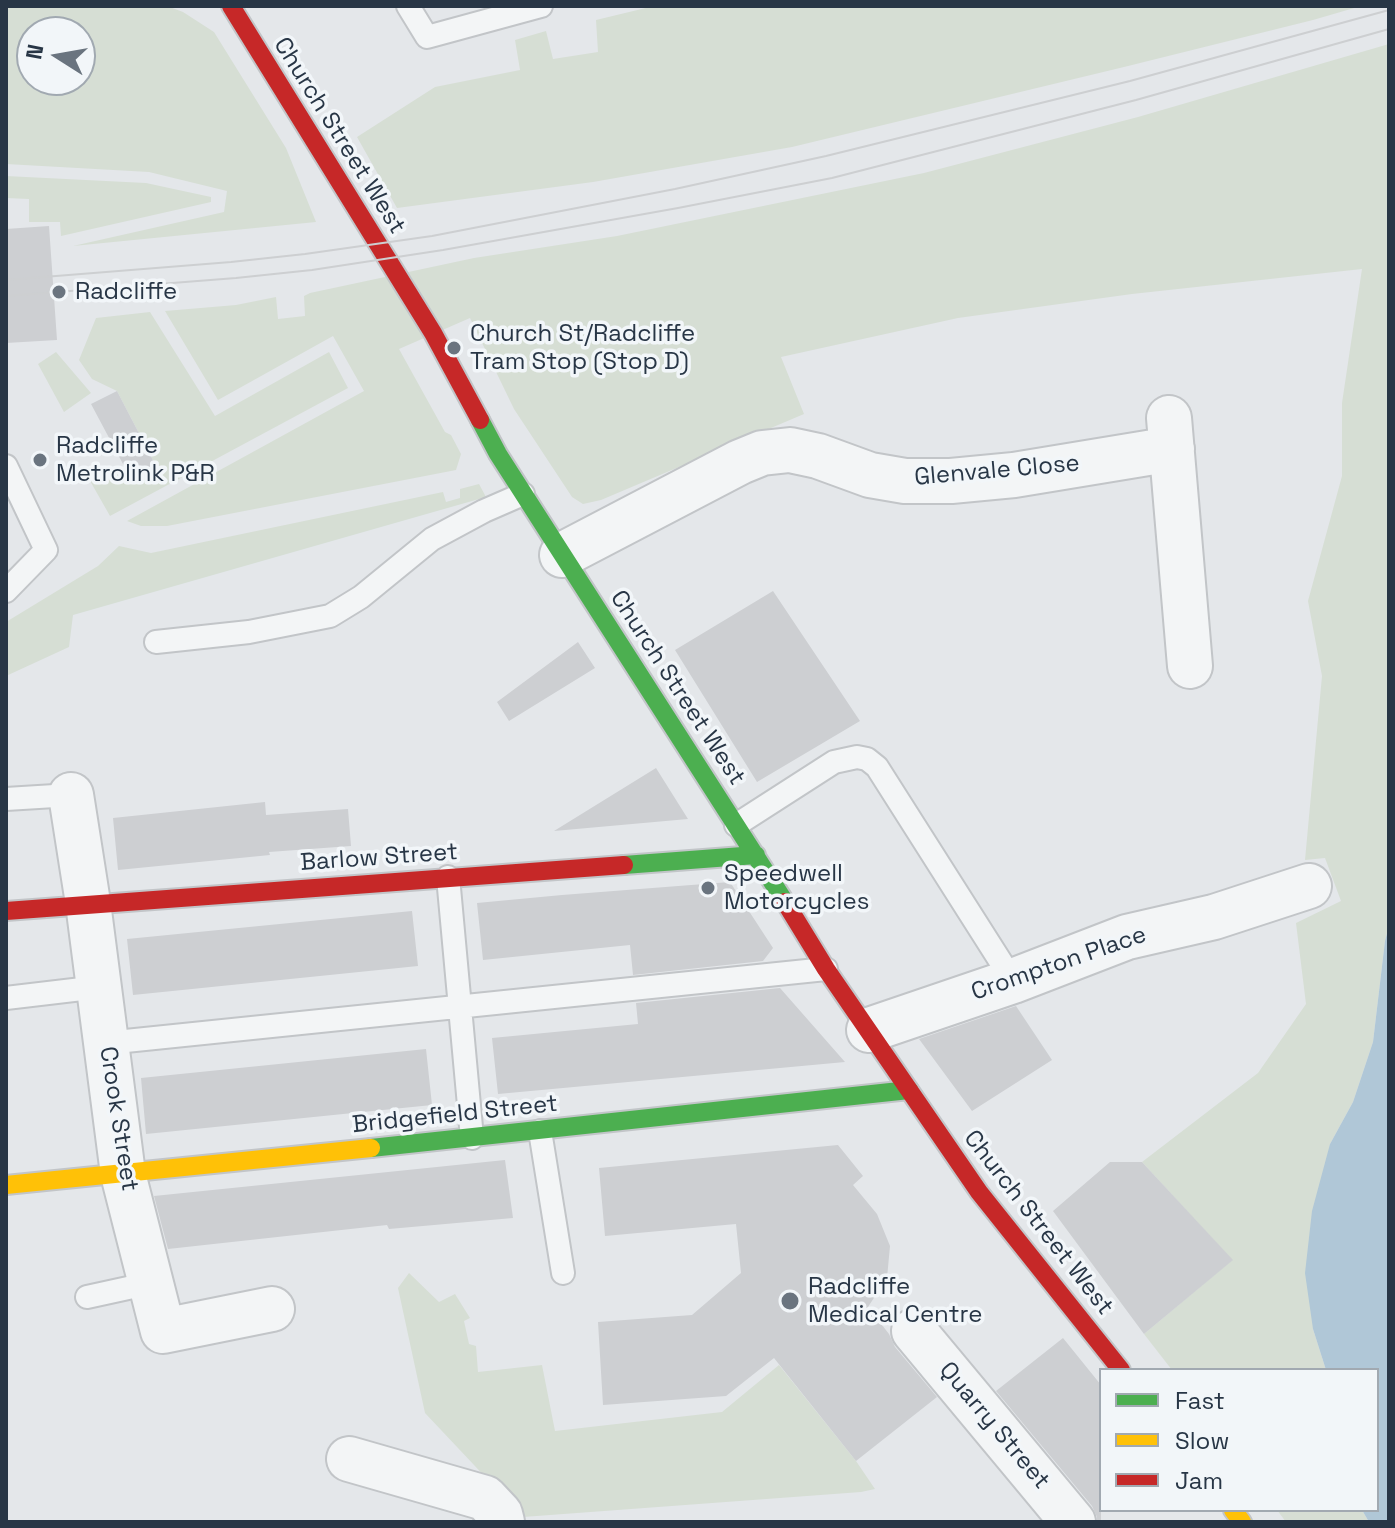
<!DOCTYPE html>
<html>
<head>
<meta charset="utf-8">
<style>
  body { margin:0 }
  #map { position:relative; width:1395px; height:1528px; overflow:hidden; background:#e4e7ea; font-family:"Space Grotesk",sans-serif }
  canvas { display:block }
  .frame { position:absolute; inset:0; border:8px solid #283646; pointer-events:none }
  .legend { position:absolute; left:1099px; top:1368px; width:280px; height:144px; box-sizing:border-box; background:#f2f6f9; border:2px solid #a1a9b1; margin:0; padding:10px 14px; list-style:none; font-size:24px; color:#283646 }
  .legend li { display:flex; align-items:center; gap:16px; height:40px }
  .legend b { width:40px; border:2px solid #a1a9b1 }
  .north { position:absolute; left:16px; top:16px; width:80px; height:80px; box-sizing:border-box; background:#f2f6f9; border:2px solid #a1a9b1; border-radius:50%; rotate:281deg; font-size:22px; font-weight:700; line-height:32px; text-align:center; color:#283646 }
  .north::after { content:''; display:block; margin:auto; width:28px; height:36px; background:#6a747f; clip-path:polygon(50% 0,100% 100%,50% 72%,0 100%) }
</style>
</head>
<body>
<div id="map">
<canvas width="1395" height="1528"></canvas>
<div class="frame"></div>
<ul class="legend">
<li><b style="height:10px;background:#4caf50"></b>Fast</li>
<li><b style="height:10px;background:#ffc107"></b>Slow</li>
<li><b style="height:10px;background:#c62828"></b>Jam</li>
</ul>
<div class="north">N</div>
</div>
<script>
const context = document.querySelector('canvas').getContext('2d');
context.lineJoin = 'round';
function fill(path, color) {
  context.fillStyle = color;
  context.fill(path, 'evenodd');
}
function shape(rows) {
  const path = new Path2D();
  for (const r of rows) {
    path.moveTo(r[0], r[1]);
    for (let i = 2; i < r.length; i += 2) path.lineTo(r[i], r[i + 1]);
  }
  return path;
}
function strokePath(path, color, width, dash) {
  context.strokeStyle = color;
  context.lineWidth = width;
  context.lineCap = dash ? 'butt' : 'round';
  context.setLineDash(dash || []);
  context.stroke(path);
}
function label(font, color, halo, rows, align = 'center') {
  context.font = font + ' "Space Grotesk",sans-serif';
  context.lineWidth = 7;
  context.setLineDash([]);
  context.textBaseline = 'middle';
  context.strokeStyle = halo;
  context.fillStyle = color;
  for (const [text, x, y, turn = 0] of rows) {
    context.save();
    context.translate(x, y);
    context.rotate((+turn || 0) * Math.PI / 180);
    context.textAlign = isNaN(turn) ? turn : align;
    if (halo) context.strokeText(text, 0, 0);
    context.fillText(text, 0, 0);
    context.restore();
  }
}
const green = shape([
  [6,6,167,6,183,12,214,32,286,148,316,222,73,246,224,212,227,191,149,172,6,164],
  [32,32,80,32,80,80,32,80],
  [654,6,1361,6,1313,20,1124,67,792,147,593,182,397,208,357,137,435,87,520,70,515,40,546,31,553,59,598,52,596,20],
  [1389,44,1389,926,1385,941,1373,1042,1353,1102,1330,1144,1313,1329,1326,1370,1172,1370,1144,1334,1232,1260,1142,1162,1258,1073,1306,1004,1296,923,1341,901,1325,858,1305,860,1322,676,1308,601,1342,476,1342,403,1362,269,1132,294,958,318,781,357,804,414,601,500,583,504,572,497,514,409,470,318,399,349,445,432,451,435,461,454,456,470,167,526,141,526,127,521,364,391,333,336,218,400,165,311,236,305,276,297,278,319,305,316,304,296,310,293,474,258,617,236,924,173,1138,117],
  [6,176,146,183,211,197,211,202,61,236,60,222,29,222,29,199,6,198],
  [150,312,215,416,329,352,348,388,110,516,85,472,97,467,131,479,156,466,117,391,92,379,79,360,96,318],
  [56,352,91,393,64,412,38,364],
  [479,484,486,497,73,615,69,647,6,676,6,622,98,566,119,546,151,553,443,492,446,502,460,498,460,489],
  [409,1273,439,1302,455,1294,470,1318,464,1321,469,1344,476,1346,478,1372,542,1365,555,1431,722,1412,779,1365,856,1461,875,1489,861,1492,523,1517,425,1413,398,1288],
  [1277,1510,1362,1510,1369,1522,1286,1522]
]);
const water = shape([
  [1389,926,1389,1522,1369,1522,1362,1510,1377,1510,1377,1370,1326,1370,1313,1329,1305,1273,1312,1211,1330,1144,1353,1102,1373,1042,1385,941]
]);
const building = shape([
  [49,226,57,340,6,343,6,229],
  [117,391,156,466,131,479,91,404],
  [773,591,860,721,757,782,675,650],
  [578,642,595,668,509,721,497,702],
  [656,768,688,819,554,831],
  [265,802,266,815,348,809,351,846,269,852,270,855,118,870,113,818],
  [730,882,773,948,763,961,633,975,630,945,483,960,477,903,562,895],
  [412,911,418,966,133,995,127,939],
  [780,988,845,1062,498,1094,492,1038,638,1024,636,1003],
  [1016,1006,1052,1060,972,1111,919,1039],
  [426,1049,432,1105,146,1134,141,1078],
  [838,1145,863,1176,853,1185,877,1214,890,1246,887,1278,868,1307,889,1334,895,1347,937,1397,856,1461,774,1358,726,1396,603,1405,598,1322,692,1315,741,1273,736,1224,605,1236,599,1168],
  [505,1160,513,1218,389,1229,387,1225,168,1249,154,1196],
  [1110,1162,1142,1162,1233,1260,1144,1334,1053,1211],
  [1063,1338,1101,1385,1101,1522,1097,1522,1097,1517,1092,1506,996,1391]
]);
const lane = shape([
  [408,6,427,37,541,6],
  [6,466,46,550,6,591],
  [156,642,249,632,330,616,361,597,432,539,484,511,523,494],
  [6,799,71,795],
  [736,825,834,762,857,757,867,759,877,767,1013,981],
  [448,877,472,1138],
  [6,998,99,987],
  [106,1043,826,969],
  [540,1131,563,1273],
  [87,1297,151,1283]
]);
const street = shape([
  [1169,418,1190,666],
  [562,555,740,462,762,453,790,450,818,456,870,475,905,481,951,481,1014,475,1172,449],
  [71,795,88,903,123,1174,163,1331,272,1309],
  [869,1030,1013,981,1127,937,1214,917,1309,886],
  [914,1331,1073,1522],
  [349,1459,485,1498,500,1514,502,1522]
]);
const fast = shape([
  [480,420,498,454,785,902],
  [624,865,756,855],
  [371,1148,909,1090]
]);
const slow = shape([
  [6,1185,371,1148],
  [1233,1510,1242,1522]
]);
const jam = shape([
  [231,6,433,333,480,420],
  [785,902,826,969,979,1192,1121,1370],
  [6,911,624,865]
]);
const tram = shape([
  [6,280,231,262,305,254,432,236,675,189,826,156,1130,81,1389,10],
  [6,296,236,278,312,270,443,250,678,208,832,178,1136,100,1389,29]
]);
const markers = [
  [59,292,8,"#6a747f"],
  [454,348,8,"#6a747f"],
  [40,460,8,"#6a747f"],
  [708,888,8,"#6a747f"],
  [790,1301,10,"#6a747f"]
];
const streetNames = [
  ["Church Street West",339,136,58],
  ["Glenvale Close",997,471,-5],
  ["Church Street West",677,688,57],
  ["Barlow Street",379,858,-4],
  ["Crompton Place",1059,964,-19],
  ["Bridgefield Street",455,1115,-6],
  ["Crook Street",118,1119,81],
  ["Church Street West",1038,1223,52],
  ["Quarry Street",994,1426,50]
];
const poiNames = [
  ["Radcliffe",75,292],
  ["Church St/Radcliffe",470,334],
  ["Tram Stop (Stop D)",470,362],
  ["Radcliffe",56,446],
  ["Metrolink P&R",56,474],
  ["Speedwell",724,874],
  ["Motorcycles",724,902],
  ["Radcliffe",808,1287],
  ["Medical Centre",808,1315]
];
fill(green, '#d6ded4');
fill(water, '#b0c7d7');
fill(building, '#cdcfd2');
strokePath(lane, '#c2c5c8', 26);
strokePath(street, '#c2c5c8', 48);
strokePath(fast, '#c2c5c8', 22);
strokePath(slow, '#c2c5c8', 22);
strokePath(jam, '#c2c5c8', 22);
strokePath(lane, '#f3f5f6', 22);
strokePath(street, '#f3f5f6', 44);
strokePath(fast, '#4caf50', 18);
strokePath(slow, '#ffc107', 18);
strokePath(jam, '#c62828', 18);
strokePath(tram, '#cdcfd1', 2);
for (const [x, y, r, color] of markers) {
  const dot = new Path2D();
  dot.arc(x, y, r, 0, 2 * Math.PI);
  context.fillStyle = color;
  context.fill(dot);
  strokePath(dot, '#f2f6f9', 3);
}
label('24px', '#283646', '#f2f6f9', streetNames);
label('24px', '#283646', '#f2f6f9', poiNames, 'left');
</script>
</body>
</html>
